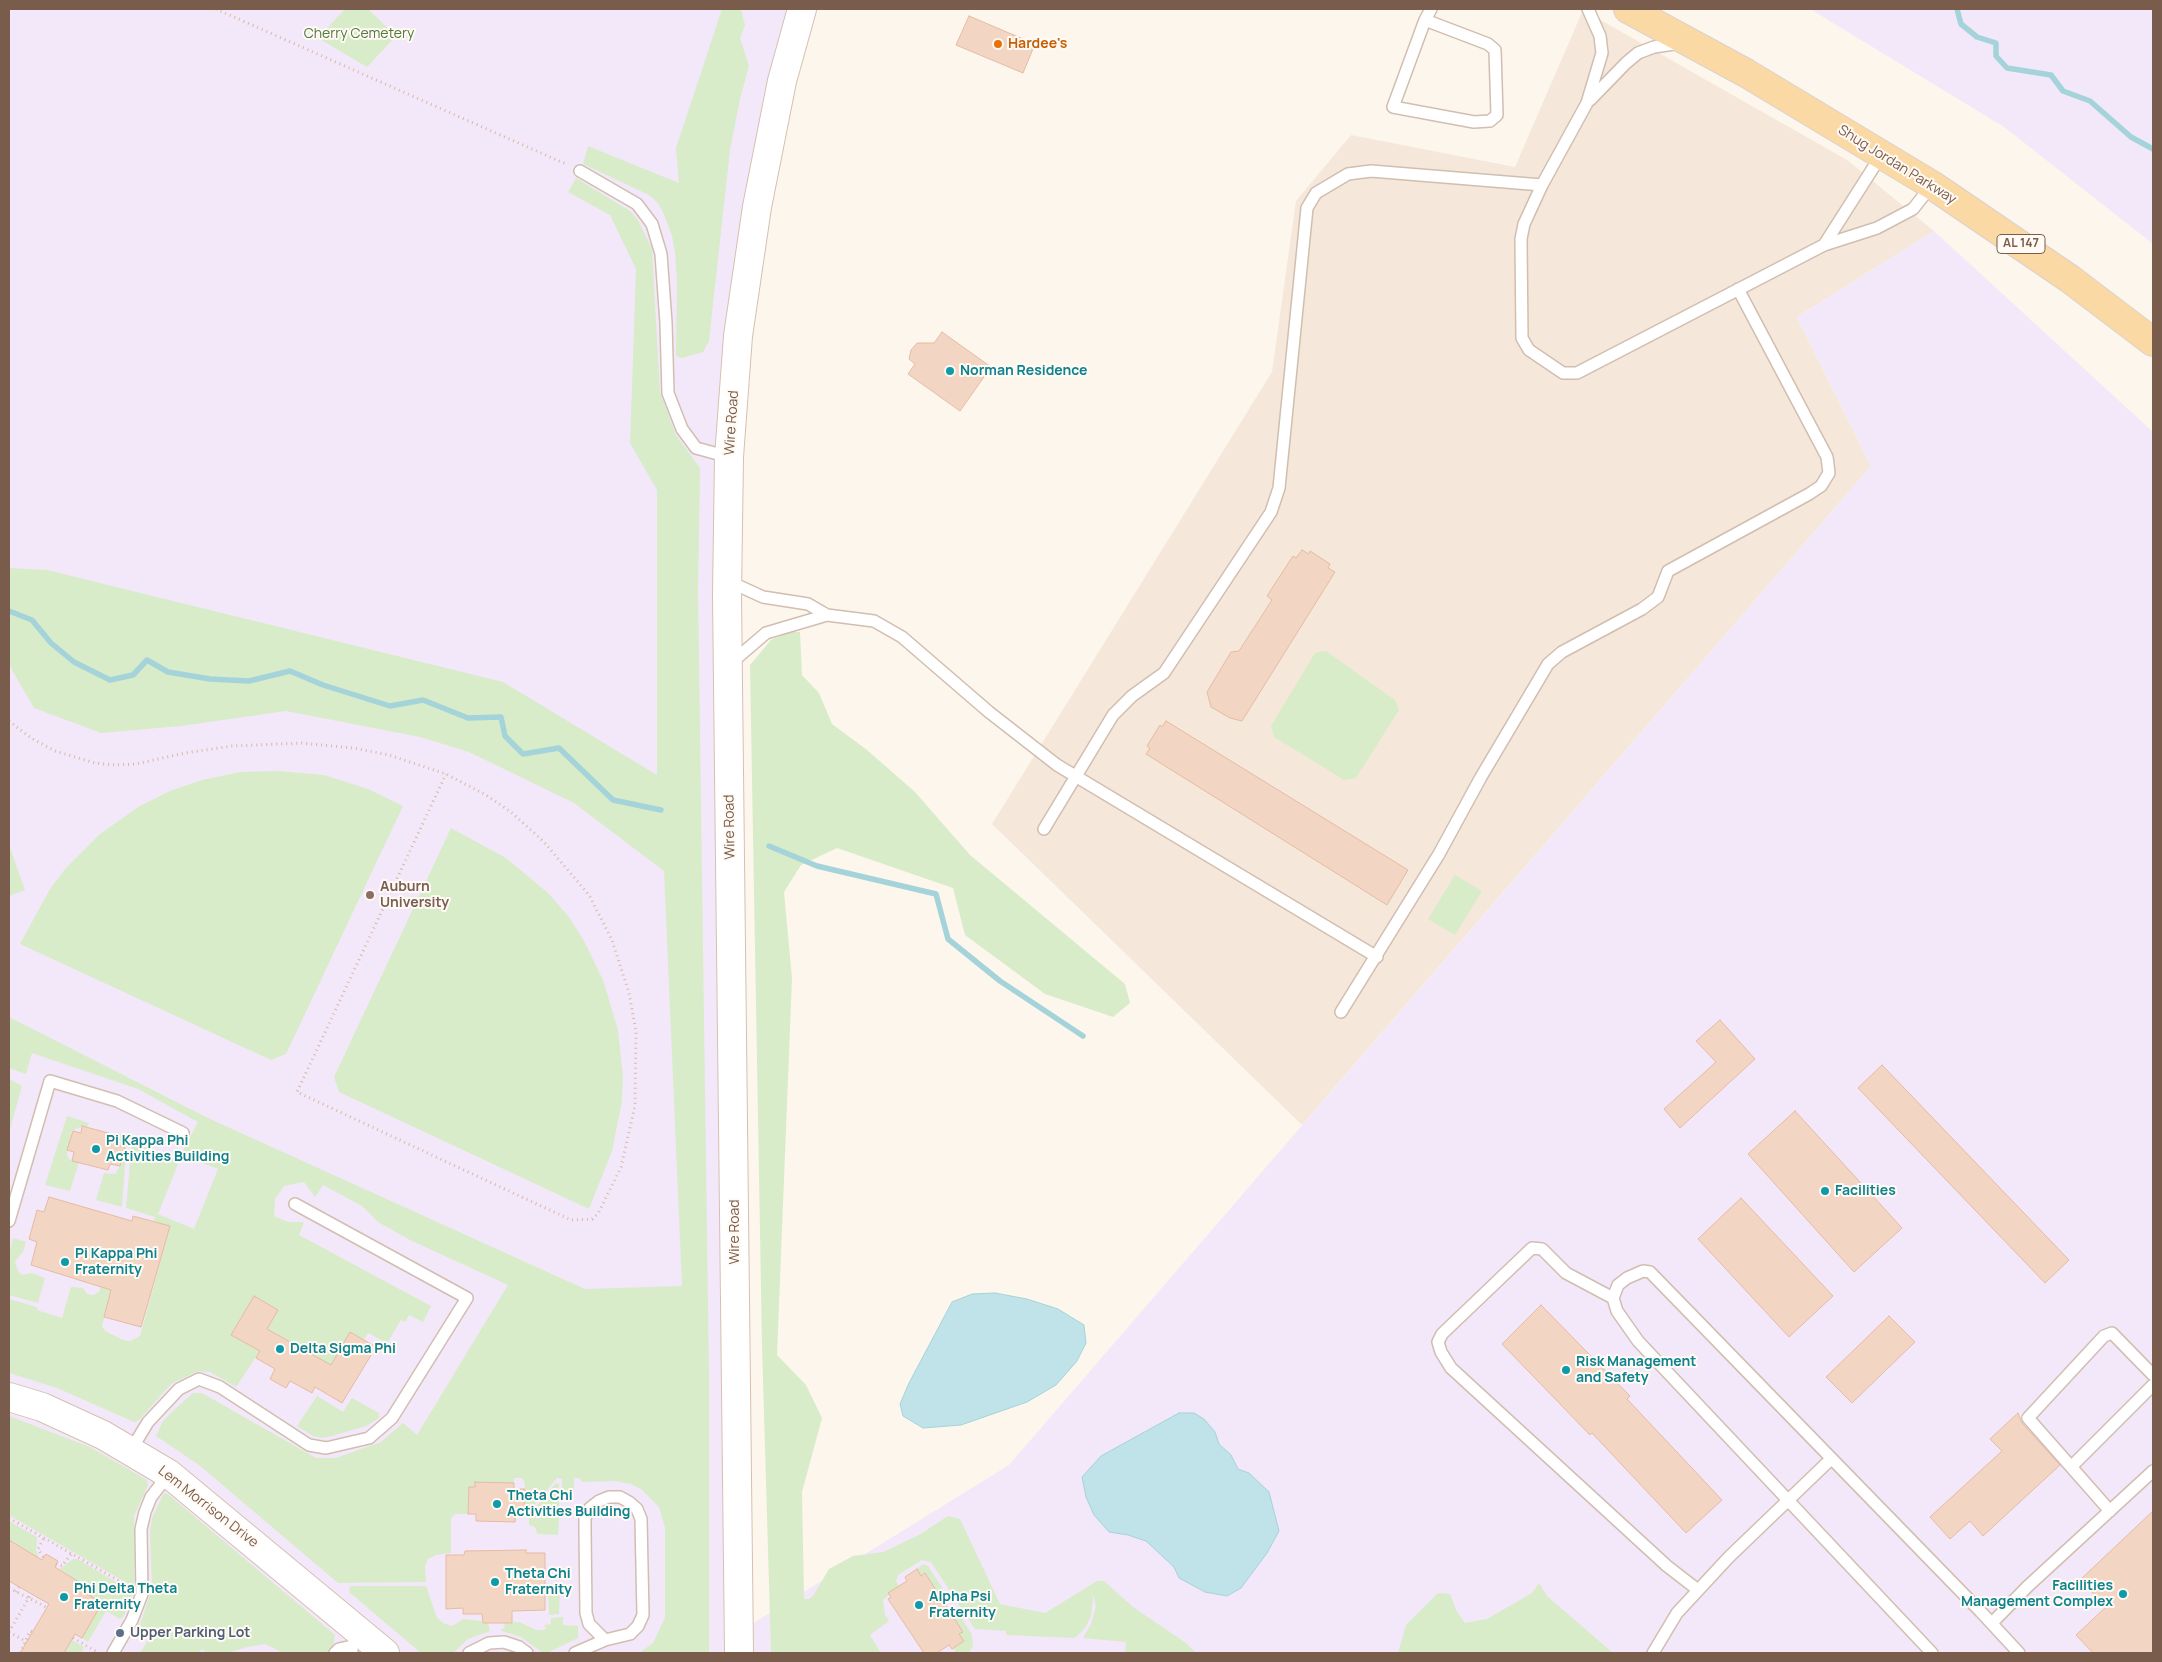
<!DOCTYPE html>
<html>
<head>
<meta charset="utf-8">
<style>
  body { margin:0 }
  #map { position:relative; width:2162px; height:1662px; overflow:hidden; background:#fdf6ec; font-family:Manrope,sans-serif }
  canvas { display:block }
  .frame { position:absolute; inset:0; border:10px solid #7a5c4d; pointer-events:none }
</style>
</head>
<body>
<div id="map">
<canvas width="2162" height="1662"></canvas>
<div class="frame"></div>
</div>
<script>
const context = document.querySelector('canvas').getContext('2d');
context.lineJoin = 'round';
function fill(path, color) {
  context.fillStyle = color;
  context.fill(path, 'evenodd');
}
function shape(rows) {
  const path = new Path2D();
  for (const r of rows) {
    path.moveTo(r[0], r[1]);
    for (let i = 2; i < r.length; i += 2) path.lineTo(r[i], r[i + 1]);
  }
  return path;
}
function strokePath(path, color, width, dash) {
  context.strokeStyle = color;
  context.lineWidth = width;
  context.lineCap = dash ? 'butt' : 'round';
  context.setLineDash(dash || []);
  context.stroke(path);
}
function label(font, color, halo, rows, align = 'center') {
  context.font = font + ' Manrope,sans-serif';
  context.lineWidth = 4;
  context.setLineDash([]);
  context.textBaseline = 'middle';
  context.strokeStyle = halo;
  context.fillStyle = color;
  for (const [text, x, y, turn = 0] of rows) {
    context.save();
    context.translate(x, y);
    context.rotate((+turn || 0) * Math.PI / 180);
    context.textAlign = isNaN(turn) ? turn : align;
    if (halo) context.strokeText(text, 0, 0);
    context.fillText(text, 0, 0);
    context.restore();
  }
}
const residential = shape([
  [1583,10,1847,160,1934,231,1797,317,1871,466,1302,1125,992,824,1272,372,1296,201,1351,135,1515,167]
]);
const education = shape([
  [9,9,802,9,738,336,739,1632,1009,1465,1871,466,1797,317,1934,231,2153,432,2153,1653,9,1653],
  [1810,9,2153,9,2153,244,2004,127]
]);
const green = shape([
  [345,9,368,9,396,36,367,67,318,38],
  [722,9,741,10,745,25,740,38,749,66,740,99,730,150,709,341,703,352,682,358,676,356,677,281,675,252,672,236,663,212,657,202,649,195,583,164,588,146,679,183,676,148],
  [576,178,630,211,638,220,652,249,660,392,676,435,700,468,698,590,709,1374,709,1653,639,1653,653,1643,665,1618,665,1528,659,1507,642,1490,631,1484,615,1481,582,1482,579,1478,574,1478,574,1491,562,1492,562,1479,557,1478,527,1514,524,1514,525,1489,524,1480,521,1478,514,1478,514,1483,476,1482,475,1487,469,1487,468,1514,455,1514,451,1518,451,1553,436,1555,428,1559,425,1566,426,1582,338,1583,199,1465,156,1436,163,1421,175,1409,193,1393,202,1393,316,1458,336,1458,381,1442,403,1423,417,1435,508,1285,410,1240,378,1222,362,1206,323,1185,315,1197,304,1182,284,1186,275,1199,274,1216,288,1222,304,1222,299,1235,431,1306,423,1322,409,1315,405,1322,401,1320,387,1343,368,1333,364,1340,350,1332,331,1365,267,1329,278,1310,254,1296,231,1335,260,1351,236,1387,210,1372,198,1371,171,1384,138,1421,134,1422,57,1388,9,1373,9,1299,37,1307,37,1310,62,1318,71,1287,83,1288,87,1294,93,1295,99,1292,102,1282,116,1275,102,1326,105,1331,123,1340,130,1341,140,1336,170,1226,154,1222,155,1217,126,1208,132,1139,178,1164,158,1214,194,1229,218,1169,181,1155,198,1122,138,1089,32,1053,26,1074,9,1068,9,1017,210,1119,585,1289,682,1286,664,871,574,803,469,752,420,737,286,711,181,726,101,733,34,708,12,670,9,660,9,568,47,570,503,682,657,775,657,490,630,443,636,269,610,215,568,192],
  [790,632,800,632,802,675,819,693,832,724,867,750,915,792,970,855,1125,984,1130,1003,1113,1017,1045,994,965,935,953,888,837,848,801,865,784,892,792,978,777,1355,806,1385,822,1418,802,1492,804,1599,809,1599,813,1596,829,1569,853,1556,883,1552,919,1535,948,1516,960,1519,1000,1604,1045,1613,1097,1581,1104,1581,1133,1607,1186,1643,1196,1653,1125,1653,1126,1642,1083,1638,1091,1624,1096,1606,1091,1588,1093,1597,1091,1616,1085,1628,1075,1638,1006,1635,1006,1631,975,1629,931,1562,922,1560,898,1575,896,1581,899,1586,883,1600,885,1615,889,1621,870,1635,881,1653,771,1653,762,1345,750,665,771,640],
  [1326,651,1395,700,1399,710,1356,778,1344,780,1274,737,1271,726,1315,653],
  [278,771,324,775,368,789,403,806,286,1054,271,1060,20,944,50,889,65,869,100,834,140,806,170,791,202,780,240,772],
  [451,828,506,858,548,893,569,917,584,941,603,980,618,1030,623,1077,622,1101,612,1151,589,1209,339,1092,334,1077],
  [9,845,25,890,9,896],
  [1455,875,1482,891,1455,935,1428,919],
  [9,1079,22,1086,9,1133],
  [67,1116,89,1123,87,1127,82,1126,72,1131,67,1155,69,1159,79,1162,70,1191,45,1185],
  [118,1132,127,1137,122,1207,96,1200,104,1173,115,1174,120,1166,125,1147,114,1144],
  [13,1238,26,1242,23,1252,15,1261,18,1271,22,1275,32,1273,45,1278,38,1303,9,1295,9,1254],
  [317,1396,343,1412,352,1398,379,1413,379,1418,366,1426,332,1436,322,1438,313,1436,297,1426],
  [9,1416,90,1447,147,1480,148,1485,134,1516,134,1587,9,1515],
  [556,1483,559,1484,559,1514,530,1514],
  [164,1493,169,1495,335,1635,333,1648,329,1653,283,1653,265,1644,248,1647,227,1653,207,1653,202,1649,198,1653,140,1653,151,1636,142,1630,140,1625,152,1588,150,1532,152,1518],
  [529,1516,559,1517,558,1535,537,1534,535,1527,529,1525],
  [9,1521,37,1537,36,1550,39,1558,10,1540,9,1542],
  [73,1559,77,1559,133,1592,124,1616,120,1619,106,1611,88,1642,82,1638,102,1603,84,1593,87,1587,60,1569],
  [923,1564,928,1566,943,1589,937,1592,925,1573,921,1576,917,1569],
  [1539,1583,1547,1596,1613,1653,1398,1653,1406,1625,1438,1593,1450,1594,1456,1610,1465,1623,1487,1619,1532,1593],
  [350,1586,426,1586,437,1618,443,1623,452,1626,464,1619,482,1621,488,1623,490,1631,468,1639,453,1653,421,1653,349,1592],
  [548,1590,560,1590,559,1614,549,1615],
  [956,1609,972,1635,973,1646,969,1653,956,1653,953,1648,964,1641,959,1634,963,1631,950,1612],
  [563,1617,563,1625,578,1626,578,1638,547,1653,543,1653,521,1637,502,1631,501,1629,505,1628,504,1623,519,1622,536,1630,544,1630,546,1628,544,1625,551,1624,551,1618],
  [72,1640,84,1647,81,1653,64,1653]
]);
const water = shape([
  [995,1293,1027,1299,1058,1309,1084,1325,1086,1343,1077,1361,1056,1385,1027,1402,961,1425,923,1428,903,1416,900,1404,909,1383,952,1302,972,1294,995,1293],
  [1179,1413,1194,1413,1204,1419,1215,1432,1219,1444,1231,1455,1238,1469,1249,1473,1269,1492,1279,1531,1267,1553,1241,1588,1227,1596,1205,1592,1179,1578,1174,1567,1146,1541,1128,1535,1109,1532,1094,1515,1086,1497,1082,1477,1101,1456,1179,1413]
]);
const stream = shape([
  [1957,9,1961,24,1977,37,1996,43,1996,56,2007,68,2051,75,2063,91,2090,101,2131,137,2153,149],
  [9,611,32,620,51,643,74,662,110,680,133,675,147,660,168,672,210,679,249,681,290,671,323,685,390,706,423,700,468,718,501,717,505,736,523,754,559,748,613,800,661,810],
  [769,846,817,866,936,894,948,939,1000,981,1083,1036]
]);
const building = shape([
  [969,16,1035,44,1023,73,956,45,969,16],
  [942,332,991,367,960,411,908,374,915,364,909,359,911,350,917,343,934,343,942,332],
  [1302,550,1309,554,1310,551,1330,564,1328,568,1335,572,1242,721,1230,718,1211,707,1207,692,1231,652,1239,651,1272,600,1267,596,1293,556,1296,558,1302,550],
  [1166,721,1408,870,1387,905,1146,754,1150,748,1147,746,1160,725,1162,727,1166,721],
  [1720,1020,1755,1059,1680,1128,1664,1109,1716,1062,1696,1041,1720,1020],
  [1882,1065,2069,1260,2045,1283,1858,1088,1882,1065],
  [1795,1111,1902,1228,1854,1272,1748,1154,1795,1111],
  [82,1126,116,1135,114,1144,125,1147,120,1166,110,1164,108,1170,72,1161,74,1152,67,1150,73,1131,81,1133,82,1126],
  [49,1197,132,1221,133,1216,170,1226,141,1327,104,1317,111,1290,31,1265,37,1242,29,1239,37,1210,44,1212,49,1197],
  [1741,1198,1833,1296,1789,1337,1698,1239,1741,1198],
  [254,1296,278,1310,267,1329,331,1365,350,1332,376,1347,342,1403,315,1387,312,1393,290,1381,286,1388,270,1379,275,1369,256,1358,260,1351,231,1335,254,1296],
  [1541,1305,1630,1396,1627,1399,1722,1500,1686,1533,1592,1433,1590,1435,1502,1344,1541,1305],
  [1889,1316,1915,1342,1852,1403,1826,1377,1889,1316],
  [2018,1413,2022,1423,2060,1465,1983,1536,1970,1521,1950,1539,1930,1517,2002,1451,1990,1439,2018,1413],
  [475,1482,514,1483,514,1489,525,1489,524,1512,516,1512,515,1522,476,1521,476,1514,468,1514,469,1487,475,1487,475,1482],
  [2153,1511,2153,1653,2093,1653,2076,1635,2106,1607,2080,1580,2153,1511],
  [9,1540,42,1560,46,1554,58,1561,55,1567,87,1587,84,1592,102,1603,82,1638,75,1634,64,1653,20,1653,49,1604,9,1581,9,1540],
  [526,1550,526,1553,545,1553,545,1610,512,1611,512,1623,483,1623,482,1614,463,1614,463,1608,446,1609,446,1555,464,1555,465,1551,526,1550],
  [917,1569,921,1576,925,1573,963,1632,959,1634,964,1641,952,1649,949,1645,937,1653,924,1653,888,1599,891,1597,888,1593,907,1581,905,1577,917,1569]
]);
const path = shape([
  [216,9,568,165],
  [9,721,31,738,55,751,95,763,115,765,136,764,185,753,232,746,301,743,353,748,389,755,446,774,486,795,511,812,544,842,589,895,612,940,629,993,636,1031,635,1106,621,1167,598,1214,592,1219,571,1220,297,1092,446,774],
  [9,1518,128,1586],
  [43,1557,38,1549,44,1538],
  [56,1564,62,1566,71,1554],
  [9,1588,46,1607],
  [16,1592,19,1587],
  [9,1632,31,1594],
  [9,1632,27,1642],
  [73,1638,99,1653],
  [20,1653,30,1631,32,1632]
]);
const lane = shape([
  [1588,9,1600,36,1602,53,1587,103,1542,185,1524,224,1521,239,1522,338,1529,350,1563,373,1577,373,1824,245,1877,228,1913,209,1932,185],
  [1425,20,1488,44,1495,50,1497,115,1490,121,1474,122,1393,107,1425,20,1431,9],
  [1590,100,1626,63,1638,53,1654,47,1681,43],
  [580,171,637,204,652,224,661,254,666,323,668,393,682,429,696,448,729,457],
  [1824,245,1882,154],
  [728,581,763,597,808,604,827,615,874,621,902,637,989,712,1057,765,1377,957],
  [731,663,766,633,827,615],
  [1044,829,1113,715,1132,696,1164,673,1271,512,1279,488,1307,208,1316,193,1348,174,1371,171,1542,185],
  [1341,1012,1439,854,1481,777,1548,664,1562,652,1642,609,1658,597,1668,571,1809,494,1821,486,1829,473,1827,457,1738,289],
  [9,1221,50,1081,117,1101,183,1133],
  [1613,1298,1566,1273,1542,1249,1532,1248,1442,1334,1438,1342,1441,1352,1451,1368,1667,1566,1698,1590],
  [131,1450,148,1422,179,1389,199,1379,220,1387,309,1445,326,1448,369,1438,392,1418,467,1298,295,1204],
  [2071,1467,2153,1385],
  [609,1497,620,1497,629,1502,637,1509,641,1519,643,1615,638,1626,630,1634,605,1640,589,1624,586,1613,585,1529,585,1518,590,1508,599,1501,609,1497],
  [2110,1511,2028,1418,2104,1336,2112,1333,2153,1375],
  [1992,1623,2027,1587,2153,1471],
  [113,1653,132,1620,142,1594,141,1529,145,1512,151,1497,169,1474],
  [335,1653,339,1649,352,1646],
  [352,1653,352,1646,362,1634],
  [469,1653,489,1643,504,1642,519,1647,527,1653],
  [575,1653,605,1640],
  [1653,1653,1677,1613,1729,1557,1831,1459],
  [1932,1653,1638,1341,1617,1311,1613,1298,1618,1285,1627,1278,1643,1271,1650,1272,1981,1612,2019,1653]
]);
const secondary = shape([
  [9,1397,42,1407,103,1435,169,1474,385,1653],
  [739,1653,727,595,729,457,738,336,757,207,782,81,802,9]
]);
const primary = shape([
  [1628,9,1746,73,1932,185,2070,279,2153,342]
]);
const markers = [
  [998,44,5,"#e8710a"],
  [950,371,5,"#0f9aa8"],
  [370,895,5,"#8d6e63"],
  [96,1149,5,"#0f9aa8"],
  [1825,1191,5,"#0f9aa8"],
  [65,1262,5,"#0f9aa8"],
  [280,1349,5,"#0f9aa8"],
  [1566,1370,5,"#0f9aa8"],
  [497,1504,5,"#0f9aa8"],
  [495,1582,5,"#0f9aa8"],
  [2123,1594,5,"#0f9aa8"],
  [64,1597,5,"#0f9aa8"],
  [919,1605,5,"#0f9aa8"],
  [120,1633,5,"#5c6f8a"]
];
const shields = [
  [2021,244,48]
];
const shieldNames = [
  ["AL 147",2021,244]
];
const parkNames = [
  ["Cherry Cemetery",359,34]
];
const foodNames = [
  ["Hardee's",1008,44]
];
const streetNames = [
  ["Shug Jordan Parkway",1897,165,32],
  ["Wire Road",732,423,-86],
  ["Wire Road",730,827,-91],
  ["Wire Road",735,1232,-90],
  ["Lem Morrison Drive",208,1507,38]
];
const cultureNames = [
  ["Norman Residence",960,371],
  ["Pi Kappa Phi",106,1141],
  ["Activities Building",106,1157],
  ["Facilities",1835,1191],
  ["Pi Kappa Phi",75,1254],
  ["Fraternity",75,1270],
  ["Delta Sigma Phi",290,1349],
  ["Risk Management",1576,1362],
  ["and Safety",1576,1378],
  ["Theta Chi",507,1496],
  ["Activities Building",507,1512],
  ["Theta Chi",505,1574],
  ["Fraternity",505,1590],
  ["Facilities",2113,1586,"right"],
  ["Management Complex",2113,1602,"right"],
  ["Phi Delta Theta",74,1589],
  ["Fraternity",74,1605],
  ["Alpha Psi",929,1597],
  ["Fraternity",929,1613]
];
const educationNames = [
  ["Auburn",380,887],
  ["University",380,903]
];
const serviceNames = [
  ["Upper Parking Lot",130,1633]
];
fill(residential, '#f5e8da');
fill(education, '#f3e8fa');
fill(green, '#d8ecc9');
fill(water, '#bfe3e8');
strokePath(water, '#a5d3da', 1);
strokePath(stream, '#a5d3da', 5.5);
fill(building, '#f3d5c3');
strokePath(building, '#e6bba3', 1);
strokePath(lane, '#d1beb0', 14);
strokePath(secondary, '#d6c0b0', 30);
strokePath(primary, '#dad1cd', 30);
strokePath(path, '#d9b8a5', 3, [1, 4]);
strokePath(lane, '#fff', 11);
strokePath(secondary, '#fff', 28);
strokePath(primary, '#fbd9a5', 28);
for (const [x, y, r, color] of markers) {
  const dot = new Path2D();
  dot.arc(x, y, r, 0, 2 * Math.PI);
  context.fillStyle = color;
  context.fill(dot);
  strokePath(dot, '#fffaf3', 2);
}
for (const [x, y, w] of shields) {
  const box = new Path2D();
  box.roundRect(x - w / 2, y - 9.5, w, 19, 4);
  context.fillStyle = '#fffaf3';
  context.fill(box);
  strokePath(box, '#7a5c4d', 1);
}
label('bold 12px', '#7a5c4d', null, shieldNames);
label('14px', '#537a41', '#fffaf3', parkNames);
label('bold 14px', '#c56008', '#fffaf3', foodNames, 'left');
label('14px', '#7a5c4d', '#fffaf3', streetNames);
label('bold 14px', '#0d838f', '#fffaf3', cultureNames, 'left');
label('bold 14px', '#785e54', '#fffaf3', educationNames, 'left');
label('bold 14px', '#4e5e75', '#fffaf3', serviceNames, 'left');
</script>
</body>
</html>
